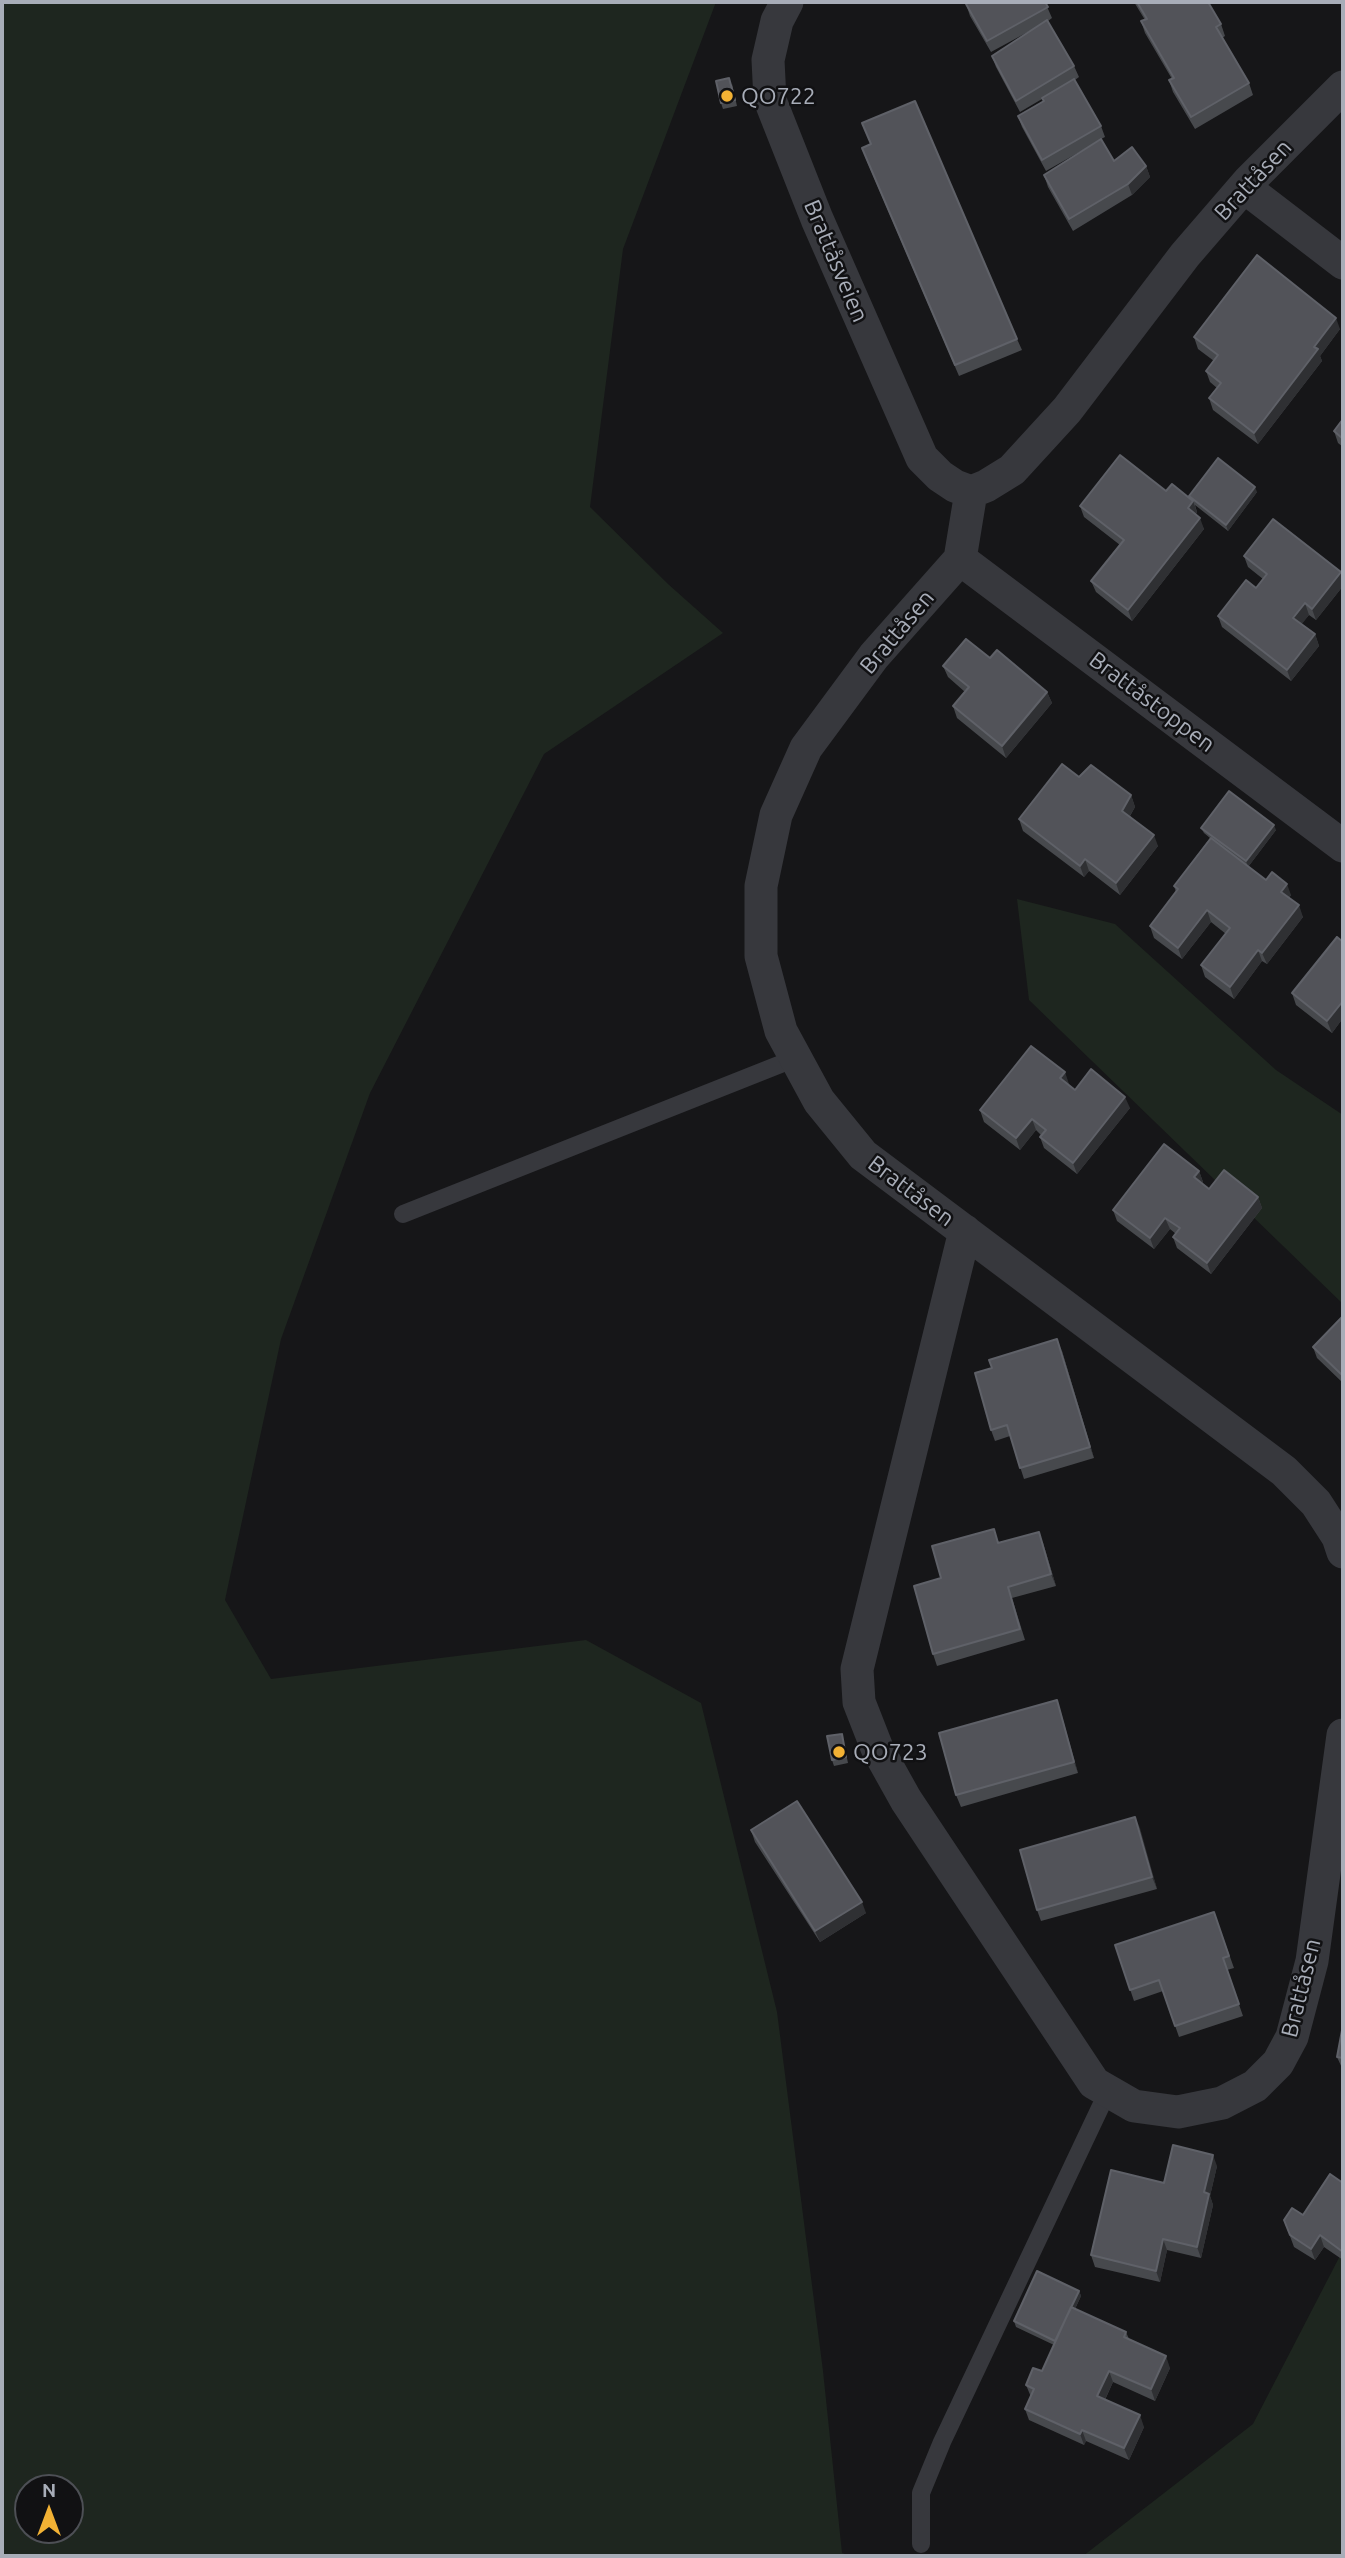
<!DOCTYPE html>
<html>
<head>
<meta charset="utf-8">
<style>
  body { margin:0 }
  #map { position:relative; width:1345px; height:2558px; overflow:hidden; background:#161618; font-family:Ubuntu,sans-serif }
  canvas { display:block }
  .frame { position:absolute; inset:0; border:4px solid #a8adb8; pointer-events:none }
  .north { position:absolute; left:14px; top:2474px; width:70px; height:70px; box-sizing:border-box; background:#111113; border:2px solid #4d4f55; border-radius:50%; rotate:0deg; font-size:19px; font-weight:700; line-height:28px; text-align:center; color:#a8adb8 }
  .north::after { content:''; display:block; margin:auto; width:24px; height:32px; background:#f2b134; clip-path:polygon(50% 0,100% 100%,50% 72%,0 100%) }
</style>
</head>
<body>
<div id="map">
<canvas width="1345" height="2558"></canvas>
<div class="frame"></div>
<div class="north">N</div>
</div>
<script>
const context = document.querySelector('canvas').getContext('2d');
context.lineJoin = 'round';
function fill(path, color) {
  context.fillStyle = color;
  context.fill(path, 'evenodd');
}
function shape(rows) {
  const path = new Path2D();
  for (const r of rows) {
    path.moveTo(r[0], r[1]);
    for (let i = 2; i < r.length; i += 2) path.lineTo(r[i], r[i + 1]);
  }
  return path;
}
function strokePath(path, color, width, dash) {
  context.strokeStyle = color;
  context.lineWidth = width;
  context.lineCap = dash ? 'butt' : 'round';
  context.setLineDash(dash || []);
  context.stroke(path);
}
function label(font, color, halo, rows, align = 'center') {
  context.font = font + ' Ubuntu,sans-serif';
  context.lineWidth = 5;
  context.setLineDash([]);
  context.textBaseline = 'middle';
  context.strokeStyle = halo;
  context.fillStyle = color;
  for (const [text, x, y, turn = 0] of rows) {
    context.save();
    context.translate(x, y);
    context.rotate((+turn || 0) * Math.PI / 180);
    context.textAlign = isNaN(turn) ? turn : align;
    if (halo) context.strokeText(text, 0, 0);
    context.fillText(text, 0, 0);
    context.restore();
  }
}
const green = shape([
  [2,2,716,2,623,249,590,507,668,584,723,633,544,754,370,1093,281,1339,225,1600,271,1679,586,1640,701,1703,777,2012,823,2371,842,2553,851,2556,2,2556],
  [28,2488,70,2488,70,2530,28,2530],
  [1017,899,1115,924,1276,1070,1343,1115,1343,1304,1029,1000],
  [1343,2250,1343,2556,1083,2556,1253,2424]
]);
const lane = shape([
  [403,1214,796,1058],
  [921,2544,921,2493,942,2442,1108,2091]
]);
const street = shape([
  [787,2,777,21,768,60,770,100,817,219,922,458,940,476,955,486,971,492],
  [1244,187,1343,263],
  [971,492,960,559,874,656,806,748,776,815,761,886,761,956,781,1031,819,1101,863,1155,1284,1471,1316,1503,1338,1537,1343,1552],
  [971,492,986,486,1012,470,1067,410,1185,255,1248,182,1343,87],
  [960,559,1343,846],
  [965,1231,857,1669,859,1702,877,1748,906,1800,1094,2083,1134,2106,1178,2112,1222,2103,1255,2086,1278,2063,1292,2037,1312,1961,1343,1735]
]);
const wall = shape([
  [968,2,1045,2,1052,18,1048,21,1074,66,1079,77,1075,80,1101,126,1105,137,1101,139,1114,161,1146,166,1150,177,1132,195,1073,231,1048,187,1044,175,1090,146,1046,171,1022,127,1018,116,1043,101,1042,99,1020,112,996,67,992,56,1037,27,991,52,970,16,966,4,968,3],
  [1134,2,1208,2,1221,24,1225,36,1222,38,1249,83,1253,95,1195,129,1173,92,1169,80,1172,79,1145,33,1141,21,1145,20],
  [732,84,737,106,723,109,721,103],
  [862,123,1017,339,1022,350,959,376,866,159,862,148,871,144],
  [1340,329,1320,356,1322,361,1258,444,1213,410,1209,398,1217,388,1210,382,1206,371,1214,361,1198,349,1194,337],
  [1343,419,1343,447,1338,443,1334,431],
  [1166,491,1189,497,1257,492,1228,531,1195,505,1197,512,1196,514,1204,529,1132,621,1096,592,1091,581,1120,545,1084,517,1080,506],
  [1244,556,1341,572,1343,579,1343,586,1316,620,1309,615,1301,624,1315,634,1319,646,1291,681,1222,627,1218,616,1256,588,1263,579,1248,567],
  [990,658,1047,692,1052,703,1006,758,957,718,953,706,965,692,948,677,943,666],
  [1079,777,1131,795,1135,807,1130,816,1158,846,1120,895,1089,871,1084,877,1023,831,1019,819],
  [1201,828,1276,830,1248,867,1266,880,1291,895,1289,898,1303,917,1267,964,1262,961,1234,999,1205,977,1201,965,1226,934,1211,922,1182,959,1154,938,1150,926,1176,892,1174,886,1210,838,1204,833],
  [1343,942,1343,1018,1332,1033,1296,1005,1292,993],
  [1068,1084,1075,1090,1130,1108,1077,1174,1044,1148,1040,1137,1041,1135,1036,1130,1020,1150,984,1122,980,1110],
  [1199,1171,1203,1182,1202,1183,1209,1189,1258,1197,1262,1208,1211,1274,1177,1248,1173,1237,1176,1234,1170,1229,1154,1249,1117,1221,1113,1210],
  [1343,1316,1343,1383,1317,1358,1313,1347],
  [1062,1351,1094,1458,1024,1479,1010,1436,995,1441,991,1430],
  [999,1543,1043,1543,1056,1586,1012,1598,1025,1640,937,1666,933,1654,941,1578],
  [1057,1700,1078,1773,961,1807,956,1795],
  [842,1734,848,1763,834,1766,832,1760],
  [1135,1817,1157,1889,1041,1921,1037,1910],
  [751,1830,866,1913,820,1942,755,1842],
  [1214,1912,1234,1968,1227,1970,1243,2016,1179,2037,1163,1991,1134,2001,1115,1945],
  [1343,2025,1343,2069,1342,2068,1337,2057],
  [1217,2166,1210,2196,1213,2205,1201,2258,1167,2250,1160,2282,1095,2267,1091,2255,1164,2183],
  [1343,2183,1343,2260,1324,2247,1315,2260,1294,2247,1284,2220,1303,2215],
  [1079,2291,1081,2296,1075,2309,1126,2332,1129,2339,1170,2368,1155,2401,1113,2382,1105,2400,1144,2427,1129,2460,1086,2441,1084,2445,1029,2420,1025,2409,1031,2397,1026,2385,1042,2371,1054,2345,1016,2327,1014,2321]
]);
const shadedWall = shape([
  [1146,166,1150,177,1132,195,1128,184],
  [1336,318,1340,329,1320,356,1322,361,1258,444,1254,433,1314,347],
  [1255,487,1257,492,1228,531,1226,525],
  [1193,501,1197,512,1192,519,1188,508],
  [1200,518,1204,529,1132,621,1128,610],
  [1341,572,1343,579,1343,586,1316,620,1312,609],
  [1305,603,1309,615,1298,629,1293,618],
  [1315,634,1319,646,1291,681,1287,670],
  [1047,692,1052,703,1006,758,1002,746],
  [1131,795,1135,807,1126,822,1122,811],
  [1274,825,1276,830,1248,867,1246,861],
  [1154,835,1158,846,1120,895,1116,883],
  [1085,859,1089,871,1084,877,1080,866],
  [1287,884,1291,895,1285,903,1281,892],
  [1299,905,1303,917,1267,964,1262,953],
  [1207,910,1211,922,1182,959,1178,948],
  [1258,950,1262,961,1234,999,1230,987],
  [1343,1001,1343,1018,1332,1033,1327,1021],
  [1065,1072,1069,1084,1065,1089,1060,1078],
  [1125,1097,1130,1108,1077,1174,1073,1163],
  [1032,1119,1036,1130,1020,1150,1016,1138],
  [1199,1171,1203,1182,1198,1189,1194,1177],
  [1258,1197,1262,1208,1211,1274,1207,1263],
  [1165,1218,1170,1229,1154,1249,1150,1238],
  [1057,1339,1062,1351,1094,1458,1090,1447],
  [1039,1532,1043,1543,1056,1586,1051,1574],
  [1057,1700,1061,1712,1078,1773,1074,1762],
  [1135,1817,1140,1828,1157,1889,1152,1877],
  [862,1902,866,1913,820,1942,815,1931],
  [1213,2155,1217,2166,1210,2196,1213,2205,1201,2258,1197,2247,1204,2192],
  [1320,2235,1324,2247,1315,2260,1311,2249],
  [1163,2239,1167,2250,1160,2282,1156,2271],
  [1079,2291,1081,2296,1057,2347,1055,2341],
  [1166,2356,1170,2368,1155,2401,1151,2389],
  [1109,2371,1113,2382,1101,2408,1097,2396],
  [1140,2415,1144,2427,1129,2460,1124,2448],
  [1082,2430,1086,2441,1084,2445,1080,2434]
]);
const building = shape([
  [969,2,1045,2,1048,7,987,41,966,4,969,2],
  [1137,2,1208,2,1221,24,1216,27,1249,83,1191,117,1169,80,1174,78,1141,21,1147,19,1137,2],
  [1047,20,1074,66,1016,101,992,56,1047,20],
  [729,78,735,100,721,103,716,81,729,78],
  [1074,79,1101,126,1042,160,1018,116,1044,101,1042,98,1074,79],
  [915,101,1017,339,955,365,862,148,871,144,862,123,915,101],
  [1101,139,1114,161,1132,147,1146,166,1128,184,1069,219,1044,175,1101,139],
  [1257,255,1336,318,1314,347,1318,349,1254,433,1209,398,1221,383,1206,371,1218,355,1194,337,1257,255],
  [1343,419,1343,439,1334,431,1343,419],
  [1120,455,1166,491,1172,484,1193,501,1188,508,1200,518,1128,610,1091,581,1124,540,1080,506,1120,455],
  [1218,458,1255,487,1226,525,1189,496,1218,458],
  [1273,519,1341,572,1312,609,1305,603,1293,618,1315,634,1287,670,1218,616,1246,580,1256,588,1267,574,1244,556,1273,519],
  [966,639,990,658,997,650,1047,692,1002,746,953,706,969,687,943,666,966,639],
  [1062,764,1079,777,1091,765,1131,795,1122,811,1154,835,1116,883,1085,859,1080,866,1019,819,1062,764],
  [1229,791,1274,825,1246,861,1201,828,1229,791],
  [1211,838,1266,880,1272,872,1287,884,1281,892,1299,905,1262,953,1258,950,1230,987,1201,965,1230,928,1207,910,1178,948,1150,926,1178,889,1174,886,1211,838],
  [1337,937,1343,942,1343,1001,1327,1021,1292,993,1337,937],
  [1031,1046,1065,1072,1060,1078,1075,1090,1091,1069,1125,1097,1073,1163,1040,1137,1046,1130,1032,1119,1016,1138,980,1110,1031,1046],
  [1164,1144,1199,1171,1194,1177,1209,1189,1224,1170,1258,1197,1207,1263,1173,1237,1180,1228,1165,1218,1150,1238,1113,1210,1164,1144],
  [1343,1316,1343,1374,1342,1375,1313,1347,1343,1316],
  [1057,1339,1090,1447,1020,1468,1007,1425,991,1430,975,1373,992,1368,989,1360,1057,1339],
  [994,1529,998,1543,1039,1532,1051,1574,1008,1587,1020,1629,933,1654,914,1586,941,1578,932,1546,994,1529],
  [1057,1700,1074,1762,956,1795,939,1733,1057,1700],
  [842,1734,846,1757,832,1760,827,1736,842,1734],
  [797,1801,862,1902,815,1931,751,1830,797,1801],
  [1135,1817,1152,1877,1037,1910,1020,1850,1135,1817],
  [1214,1912,1229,1956,1223,1958,1239,2004,1175,2026,1159,1980,1130,1990,1115,1945,1214,1912],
  [1343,2025,1343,2058,1337,2057,1343,2025],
  [1173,2145,1213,2155,1204,2192,1209,2194,1197,2247,1163,2239,1156,2271,1091,2255,1111,2170,1164,2183,1173,2145],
  [1330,2174,1343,2183,1343,2252,1320,2235,1311,2249,1290,2235,1284,2220,1292,2208,1303,2215,1330,2174],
  [1037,2271,1079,2291,1055,2341,1014,2321,1037,2271],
  [1071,2307,1126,2332,1124,2337,1166,2356,1151,2389,1109,2371,1097,2396,1140,2415,1124,2448,1082,2430,1080,2434,1025,2409,1034,2389,1026,2385,1033,2368,1042,2371,1071,2307]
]);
const markers = [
  [727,96,7,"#f2b134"],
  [839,1752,7,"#f2b134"]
];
const poiNames = [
  ["QO722",741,96],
  ["QO723",853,1752]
];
const streetNames = [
  ["Brattåsen",1253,180,-47],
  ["Brattåsveien",836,261,67],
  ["Brattåsen",897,632,-50],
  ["Brattåstoppen",1152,702,37],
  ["Brattåsen",911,1191,37],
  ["Brattåsen",1301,1988,-76]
];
fill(green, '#1e261f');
strokePath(lane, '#37383d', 18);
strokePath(street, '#37383d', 33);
fill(wall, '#47494d');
fill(shadedWall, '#2f3033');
fill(building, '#525359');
strokePath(building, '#5f6168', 2);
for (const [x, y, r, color] of markers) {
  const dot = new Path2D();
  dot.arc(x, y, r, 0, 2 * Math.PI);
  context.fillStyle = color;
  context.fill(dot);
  strokePath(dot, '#111113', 2.5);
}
label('23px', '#a8adb8', '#111113', poiNames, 'left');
label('23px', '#a8adb8', '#111113', streetNames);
</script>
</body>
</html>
